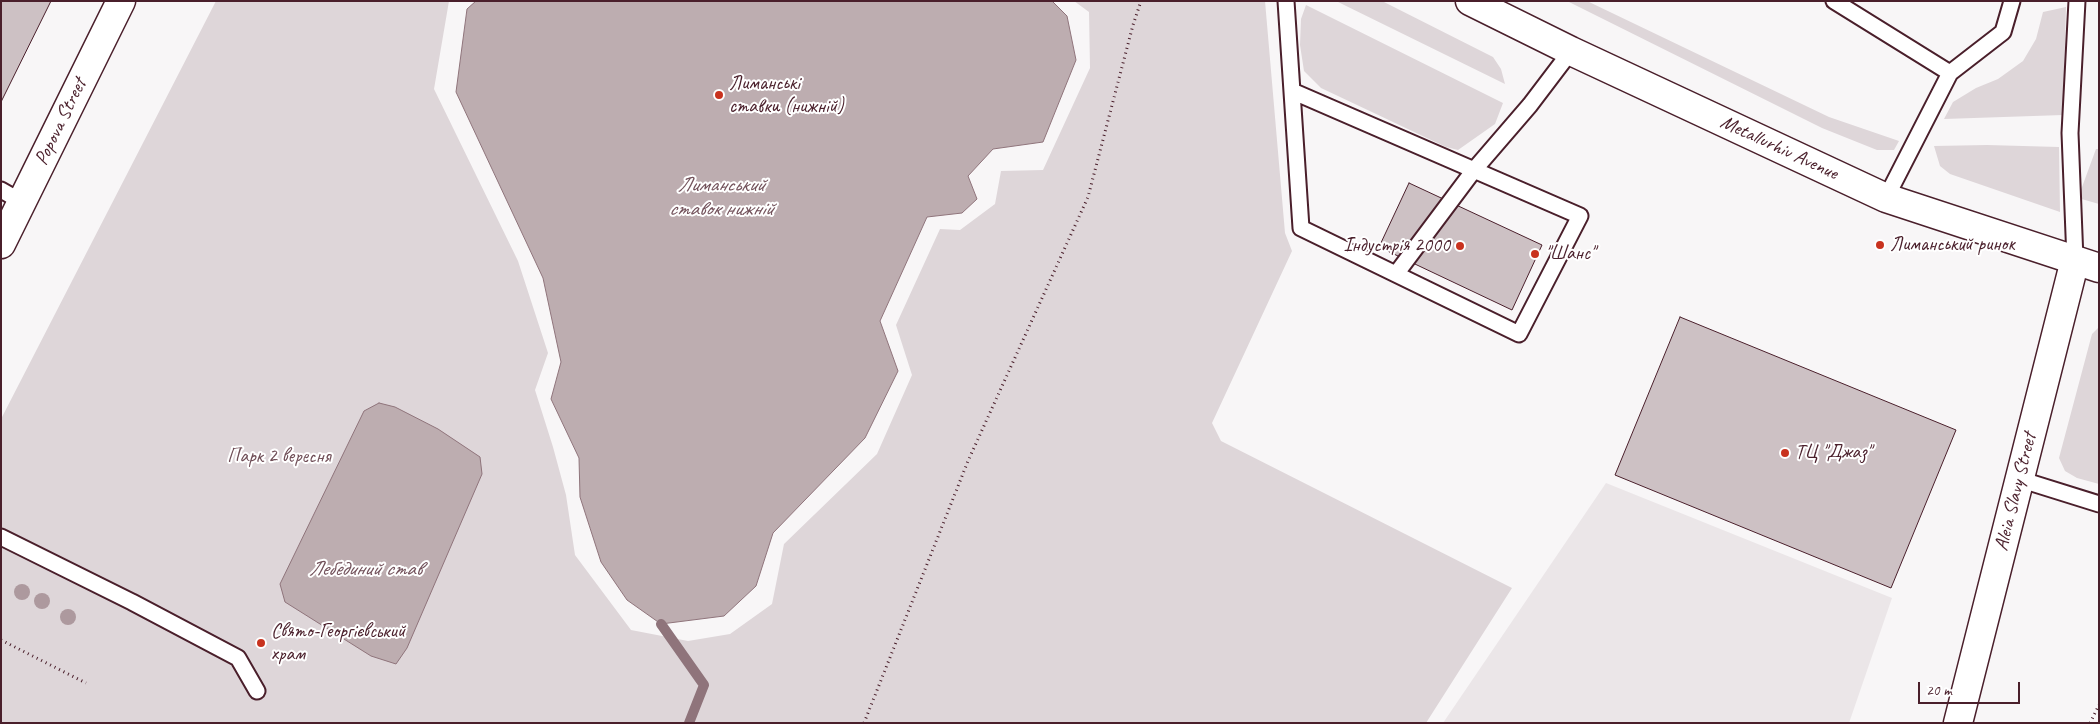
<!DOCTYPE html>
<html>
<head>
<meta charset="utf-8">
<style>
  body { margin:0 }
  #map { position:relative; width:2100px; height:724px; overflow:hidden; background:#f8f6f7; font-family:Caveat,sans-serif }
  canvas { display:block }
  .frame { position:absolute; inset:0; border:2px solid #4a1f2b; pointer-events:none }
  .scale { position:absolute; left:1918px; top:682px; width:102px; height:22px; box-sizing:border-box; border:2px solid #4a1f2b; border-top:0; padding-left:6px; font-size:15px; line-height:18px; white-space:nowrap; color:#4a1f2b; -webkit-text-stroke:4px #fff; paint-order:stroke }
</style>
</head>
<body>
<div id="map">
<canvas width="2100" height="724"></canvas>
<div class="frame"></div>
<div class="scale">20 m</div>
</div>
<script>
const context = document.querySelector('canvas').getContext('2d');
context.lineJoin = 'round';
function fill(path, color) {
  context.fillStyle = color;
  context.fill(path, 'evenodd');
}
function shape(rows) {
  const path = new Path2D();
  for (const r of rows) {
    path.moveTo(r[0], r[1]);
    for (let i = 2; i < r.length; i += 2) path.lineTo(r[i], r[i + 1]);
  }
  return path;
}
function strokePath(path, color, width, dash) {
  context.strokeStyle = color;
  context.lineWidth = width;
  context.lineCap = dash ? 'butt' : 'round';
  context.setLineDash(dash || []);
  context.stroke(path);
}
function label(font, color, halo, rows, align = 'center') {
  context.font = font + ' Caveat,sans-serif';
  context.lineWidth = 4;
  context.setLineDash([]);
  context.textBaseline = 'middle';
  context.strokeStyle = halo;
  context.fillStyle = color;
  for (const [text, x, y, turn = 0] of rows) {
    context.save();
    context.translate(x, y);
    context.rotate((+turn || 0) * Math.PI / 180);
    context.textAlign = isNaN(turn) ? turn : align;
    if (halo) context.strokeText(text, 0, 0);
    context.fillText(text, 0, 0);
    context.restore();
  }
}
const built = shape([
  [1606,483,1892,598,1849,723,1443,723]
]);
const green = shape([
  [216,1,449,1,434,89,518,261,548,353,535,390,553,447,566,495,575,555,631,630,688,641,730,634,772,604,784,544,877,454,912,375,896,325,940,229,960,230,995,204,1001,171,1043,170,1090,68,1089,12,1074,1,1265,1,1285,233,1292,251,1212,423,1221,441,1512,588,1426,723,1,723,1,419],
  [1336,1,1382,1,1493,57,1501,69,1505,84],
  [1567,1,1587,1,1829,117,1899,141,1894,150,1877,150,1822,128],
  [1306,5,1503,103,1495,124,1458,150,1446,147,1321,88,1304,71,1300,45,1301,19],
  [2066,7,2063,115,1944,119,1953,102,1976,88,1998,79,2023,61,2036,39,2043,12],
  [1987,145,2059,147,2060,212,1950,174,1940,166,1934,146],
  [2096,149,2099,149,2099,204,2078,198],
  [2099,327,2099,484,2077,478,2065,471,2059,458,2092,334]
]);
const water = shape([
  [476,1,1052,1,1067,16,1076,60,1043,142,993,149,968,176,977,199,962,213,927,217,880,321,898,371,865,438,773,533,756,586,724,616,661,624,627,600,601,562,580,497,579,458,551,399,561,362,543,278,456,92,467,9,476,1],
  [379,403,395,407,438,429,480,457,482,474,407,648,396,664,371,656,285,602,280,584,364,411,379,403]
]);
const stream = shape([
  [661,624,704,685,689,723]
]);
const building = shape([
  [1,1,51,1,1,102,1,1],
  [1409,183,1542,245,1512,310,1379,247,1409,183],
  [1680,317,1956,430,1891,588,1615,475,1680,317]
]);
const path = shape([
  [1,640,86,683],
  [864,723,968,461,1088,197,1133,25,1141,1],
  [2090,723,2099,705]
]);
const lane = shape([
  [1286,1,1301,228,1519,334,1580,216,1292,91],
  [1834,1,1950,73],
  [1,190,22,202],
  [1886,198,1950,73,2003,32,2012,1],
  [2075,260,2070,133,2077,1],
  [1396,274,1474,170,1530,105,1571,51],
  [2019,479,2099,504],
  [1,537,132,602,238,658,257,691]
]);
const street = shape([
  [1,244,121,1],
  [1958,723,2075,260]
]);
const secondary = shape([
  [1470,1,1571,51,1886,198,2099,268]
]);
const trees = [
  [22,592],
  [42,601],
  [68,617]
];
const markers = [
  [719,95,5,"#c8321e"],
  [1880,245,5,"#c8321e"],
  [1460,246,5,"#c8321e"],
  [1535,254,5,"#c8321e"],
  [1785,453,5,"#c8321e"],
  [261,643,5,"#c8321e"]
];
const poiNames = [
  ["Лиманські",729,84],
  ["ставки (нижній)",729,107],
  ["Лиманський ринок",1890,245],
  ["Індустрія 2000",1450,246,"right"],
  ["\"Шанс\"",1545,254],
  ["ТЦ \"Джаз\"",1795,453],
  ["Свято-Георгієвський",271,632],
  ["храм",271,655]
];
const streetNames = [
  ["Popova Street",61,122,-64],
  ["Metallurhiv Avenue",1779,148,25],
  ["Aleia Slavy Street",2016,492,-76]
];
const parkNames = [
  ["Парк 2 вересня",279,457]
];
const waterNames = [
  ["Лиманський",721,185],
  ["ставок нижній",721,209],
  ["Лебединий став",365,569]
];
fill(built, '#ebe6e8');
fill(green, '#ded6d9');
fill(water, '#bdadb0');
strokePath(water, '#8f747b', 1);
strokePath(stream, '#8f747b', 10);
fill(building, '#cdc1c4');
strokePath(building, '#4a1f2b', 1);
strokePath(lane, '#4a1f2b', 19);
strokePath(street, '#4a1f2b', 31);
strokePath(secondary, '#4a1f2b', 31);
strokePath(path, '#4a1f2b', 3, [1, 4]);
strokePath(lane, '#fff', 15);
strokePath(street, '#fff', 28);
strokePath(secondary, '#fff', 28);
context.fillStyle = '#ad999e';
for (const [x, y] of trees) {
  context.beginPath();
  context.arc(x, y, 8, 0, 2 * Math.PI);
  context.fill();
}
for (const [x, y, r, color] of markers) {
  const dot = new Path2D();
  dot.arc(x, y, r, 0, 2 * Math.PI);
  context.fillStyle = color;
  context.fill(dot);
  strokePath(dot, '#fff', 2);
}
label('20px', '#4a1f2b', '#fff', poiNames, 'left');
label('20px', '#4a1f2b', '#fff', streetNames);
label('20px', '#6f4d56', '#fff', parkNames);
label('italic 21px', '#72515a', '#fff', waterNames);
</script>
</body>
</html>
